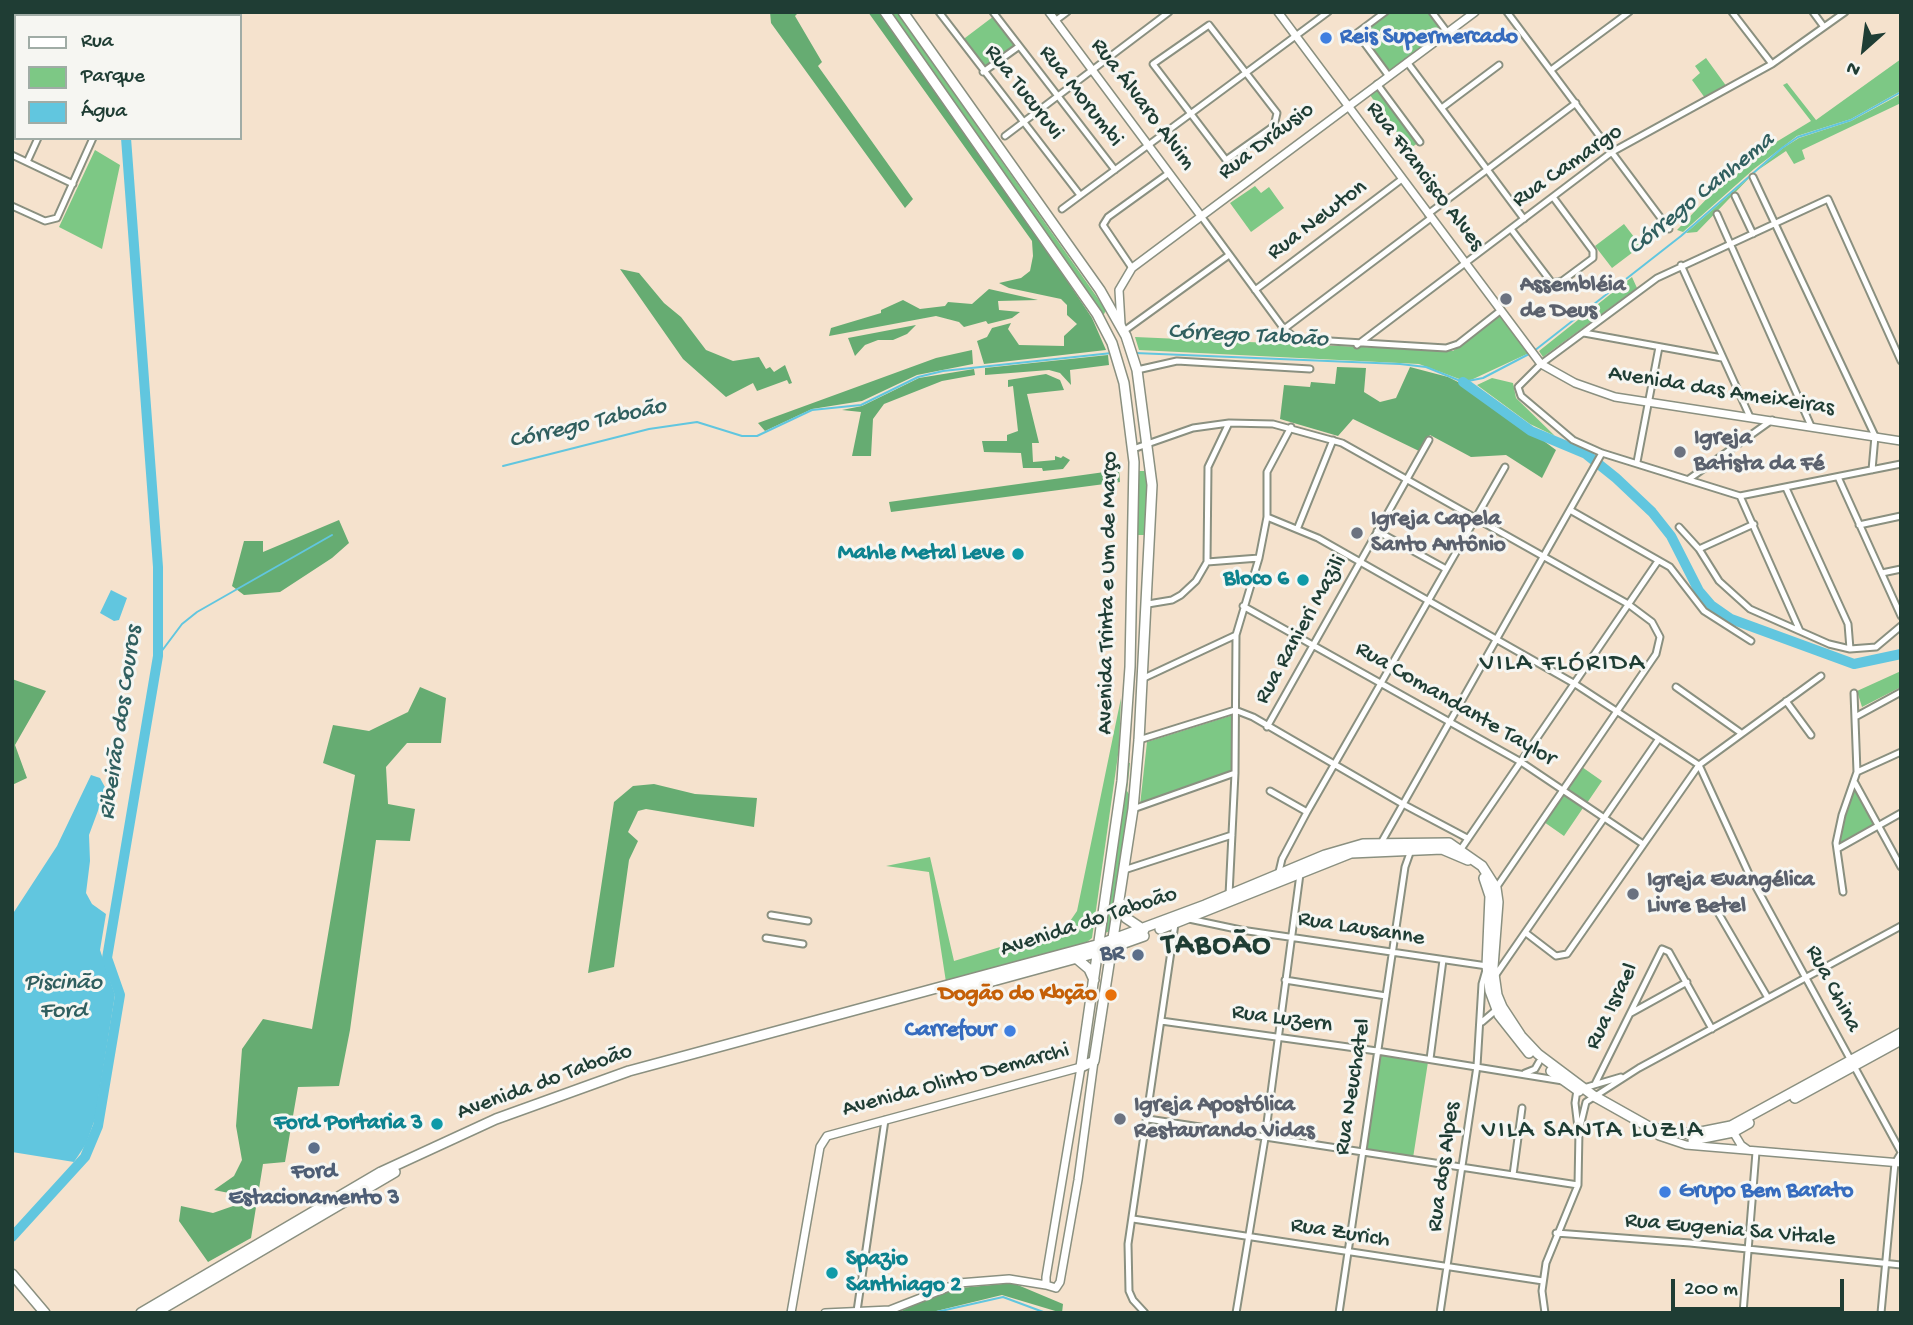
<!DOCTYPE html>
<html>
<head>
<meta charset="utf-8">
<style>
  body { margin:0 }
  #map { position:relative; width:1913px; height:1325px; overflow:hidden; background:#f5e2cd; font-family:"Gochi Hand",sans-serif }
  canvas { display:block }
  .frame { position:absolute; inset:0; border:14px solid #1f3d34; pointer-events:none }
  .legend { position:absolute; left:14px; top:14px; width:228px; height:126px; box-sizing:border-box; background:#f6f6f2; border:2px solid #a0aca6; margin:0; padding:9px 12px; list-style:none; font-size:21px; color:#1f3d34 }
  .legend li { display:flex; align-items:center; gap:14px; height:35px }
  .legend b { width:35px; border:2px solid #a0aca6 }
  .north { position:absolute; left:1829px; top:14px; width:70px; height:70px; -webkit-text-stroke:5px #f6f6f2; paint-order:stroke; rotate:208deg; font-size:19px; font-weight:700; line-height:28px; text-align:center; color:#1f3d34 }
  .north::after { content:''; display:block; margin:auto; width:24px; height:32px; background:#1f3d34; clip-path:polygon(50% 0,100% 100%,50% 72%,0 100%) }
  .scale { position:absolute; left:1671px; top:1279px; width:173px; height:32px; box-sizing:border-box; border:4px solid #1f3d34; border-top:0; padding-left:9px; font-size:21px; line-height:24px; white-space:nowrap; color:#1f3d34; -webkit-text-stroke:5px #f6f6f2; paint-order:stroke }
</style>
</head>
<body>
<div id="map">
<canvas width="1913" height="1325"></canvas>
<div class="frame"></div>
<ul class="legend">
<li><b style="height:9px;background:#fff"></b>Rua</li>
<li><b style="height:19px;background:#7dc885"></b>Parque</li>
<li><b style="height:19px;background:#61c6df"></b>Água</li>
</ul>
<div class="north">N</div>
<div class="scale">200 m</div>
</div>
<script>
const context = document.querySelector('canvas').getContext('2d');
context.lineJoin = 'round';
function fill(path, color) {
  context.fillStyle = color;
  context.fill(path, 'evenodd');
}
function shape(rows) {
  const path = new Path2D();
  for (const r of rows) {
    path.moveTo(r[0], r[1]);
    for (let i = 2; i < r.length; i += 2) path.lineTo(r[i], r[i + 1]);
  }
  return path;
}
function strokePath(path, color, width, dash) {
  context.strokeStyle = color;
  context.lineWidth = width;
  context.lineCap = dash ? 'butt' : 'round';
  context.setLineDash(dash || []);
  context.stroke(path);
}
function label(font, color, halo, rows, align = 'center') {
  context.font = font + ' "Gochi Hand",sans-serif';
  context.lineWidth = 6;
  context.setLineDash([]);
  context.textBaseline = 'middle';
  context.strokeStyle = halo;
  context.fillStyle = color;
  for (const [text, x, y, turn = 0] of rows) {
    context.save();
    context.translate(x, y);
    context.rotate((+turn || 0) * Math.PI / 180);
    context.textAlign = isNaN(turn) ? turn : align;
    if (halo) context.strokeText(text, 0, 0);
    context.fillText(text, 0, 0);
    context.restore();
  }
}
const green = shape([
  [891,12,897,12,1106,310,1103,316],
  [1387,12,1431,12,1445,32,1390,70,1384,66,1358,34],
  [994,16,1016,47,984,71,961,41],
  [1706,58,1727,87,1705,98,1692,80,1700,73,1695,66],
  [1901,59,1899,92,1851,119,1797,136,1754,169,1683,232,1677,230,1716,189,1740,172,1753,156,1811,121,1783,85,1787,83,1816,120],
  [1379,89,1418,143,1409,149,1370,95],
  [1901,94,1901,103,1802,150,1805,159,1794,164,1786,151,1755,172,1697,232,1686,233,1783,148,1799,138,1851,121],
  [95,150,120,165,102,249,59,227],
  [1255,186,1261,193,1269,187,1284,208,1251,232,1230,203],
  [1624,224,1641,246,1612,268,1595,246],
  [1632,277,1637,288,1543,357,1539,351],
  [1501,314,1529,353,1471,380,1462,380,1419,364,1139,350,1135,337,1453,351],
  [1492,378,1513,383,1516,398,1555,436,1530,424,1477,385],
  [1137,471,1146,471,1147,535,1138,535],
  [1901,671,1901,687,1862,707,1857,691],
  [1121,698,1119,748,1092,938,1087,942,946,982,929,872,886,866,930,857,954,961,1066,927,1077,911],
  [1233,715,1231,772,1140,805,1147,742],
  [1126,762,1130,763,1127,791,1130,796,1110,931,1105,933],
  [1582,767,1602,781,1587,803,1567,789],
  [1854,787,1876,825,1837,845,1838,831],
  [1565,792,1585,805,1564,836,1544,822],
  [1379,1054,1428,1062,1413,1158,1365,1150]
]);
const forest = shape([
  [770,12,799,12,795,16,822,62,818,66,913,199,905,208,771,23],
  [868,12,879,12,1032,228,1092,318,1106,350,984,364,977,341,987,337,992,328,1011,323,1008,329,1019,345,1064,346,1064,336,1077,324,1067,315,1067,305,1061,299,1009,288,999,283,1021,278,1030,271,1033,256,1032,241],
  [620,269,639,273,664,303,681,317,706,350,733,361,759,357,766,369,770,367,774,372,785,365,792,383,789,384,787,380,757,391,753,383,726,397,683,359],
  [989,289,1038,300,998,301,999,310,1020,312,1012,318,988,324,986,321,964,327,959,322,936,316,829,336,831,328,881,313,881,310,903,300,920,309,945,306,948,302,972,304],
  [916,325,907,334,893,340,878,340,865,345,855,356,848,338],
  [972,350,973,364,917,375,862,401,812,409,765,431,758,423,936,358],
  [1108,355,1109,365,1070,370,1071,385,1060,373,1049,370,985,375,985,368],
  [1337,367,1366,368,1364,392,1380,402,1396,398,1410,367,1448,377,1476,391,1556,450,1542,478,1506,455,1471,457,1430,435,1419,451,1353,419,1338,436,1280,419,1284,385,1310,387,1311,382,1335,384],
  [974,369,975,375,942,381,884,404,873,419,871,456,852,456,861,412,842,410,862,406,919,378],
  [1046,374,1060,380,1064,390,1027,394,1039,443,1032,443,1033,462,1055,460,1055,456,1061,458,1063,456,1070,460,1067,464,1063,469,1043,471,1042,468,1023,468,1021,453,984,452,982,441,1007,441,1007,435,1018,431,1013,386,1008,387,1008,380],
  [1119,470,1120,482,891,512,889,502],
  [339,520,349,543,332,558,280,592,244,595,232,586,244,541,263,541,263,552],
  [12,679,46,691,15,745,27,778,12,785],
  [420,687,446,698,441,743,407,743,386,767,388,804,415,809,410,841,376,840,350,1030,339,1086,298,1087,285,1162,263,1164,251,1238,208,1262,179,1221,181,1206,213,1213,236,1205,239,1195,214,1190,234,1176,242,1160,236,1126,242,1049,263,1019,312,1029,355,775,323,763,333,725,369,731,408,712],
  [654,784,695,794,757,798,754,827,646,809,638,811,628,832,638,841,629,860,614,967,588,973,614,802,633,786],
  [1013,1283,1063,1304,1062,1313,1002,1295,928,1313,897,1313,949,1289]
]);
const water = shape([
  [111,590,127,598,119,620,114,621,100,613],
  [91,775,100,778,106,789,89,835,90,861,86,893,92,904,106,914,100,950,115,995,95,1119,86,1144,74,1162,12,1152,12,915,57,846]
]);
const stream = shape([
  [1534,351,1681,236,1782,148,1798,137,1851,120,1901,92],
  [1135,353,1400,364,1426,367,1463,382,1483,378,1529,354],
  [503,466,649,429,697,422,742,436,757,436,812,410,861,405,918,377,943,371,1112,353],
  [158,656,182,624,197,612,332,535],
  [932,1313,1003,1297,1046,1313]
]);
const river = shape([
  [117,12,117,16],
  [1463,382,1531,431,1586,454,1616,478,1652,512,1671,536,1699,591,1711,605,1731,619,1854,664,1901,654],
  [12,1237,85,1157,98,1126,120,995,107,958,158,656,158,567,126,138]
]);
const minor = shape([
  [939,12,1080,195],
  [993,12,1115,170],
  [1385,12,1357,33,1388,75],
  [1432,12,1447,32],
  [1507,12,1669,229],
  [1732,12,1772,64],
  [1813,12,1824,27],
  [1055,21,1067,12],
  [1209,25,1277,113,1274,126,1226,160,1153,64,1209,25],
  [1407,62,1524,219],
  [1551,70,1629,12],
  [983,72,1018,47],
  [1377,84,1420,142],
  [12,97,16,98],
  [12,104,16,106],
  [1443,107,1499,65],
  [1005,136,1169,12],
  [12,155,73,184],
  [27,162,38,138],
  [1753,177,1875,436,1872,470],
  [1735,196,1753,234],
  [12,206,45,221,57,218,93,138],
  [1062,209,1328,12],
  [1428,214,1576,103],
  [1717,214,1811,426],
  [1201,216,1284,329,1297,339,1446,348,1458,344,1500,311],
  [1511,229,1552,283,1562,281,1593,258,1593,251,1553,197],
  [1681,265,1750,417],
  [1132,268,1103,225,1108,217,1169,173],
  [1255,290,1402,179],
  [1284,329,1431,218],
  [1124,331,1229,255],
  [1584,333,1722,358],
  [1357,345,1612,152,1772,64,1845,12],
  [1901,361,1828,199,1657,278,1541,364,1518,387,1521,396,1573,440,1602,453,1740,496,1901,464],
  [1137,370,1177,361,1310,369],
  [1133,449,1193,428,1229,423,1273,424,1342,443,1628,604,1652,622,1660,637,1656,654,1496,888],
  [1637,462,1659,347],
  [1838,477,1901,616],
  [1689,479,1772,420],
  [1786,488,1848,624,1850,649],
  [1740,496,1800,631],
  [1570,510,1670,567,1704,611,1751,641],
  [1267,517,1318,538,1575,684,1699,765,1749,874,1901,1152],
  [1754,524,1699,549,1719,581,1750,609,1829,644,1850,649,1876,647,1901,626],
  [1859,525,1901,516],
  [1298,527,1333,440],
  [1679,527,1699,549],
  [1377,531,1446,569],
  [1207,562,1208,467,1229,423],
  [1882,573,1901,569],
  [1148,604,1172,600,1181,595,1196,581,1207,562,1259,558],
  [1243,606,1521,762,1643,844],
  [1144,678,1236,635],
  [1676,687,1741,733],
  [1786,701,1811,735],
  [1857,716,1901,692],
  [1267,727,1429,440],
  [1139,740,1235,710,1253,717,1401,803,1467,838],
  [1857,772,1901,752],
  [1855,783,1901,867],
  [1270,791,1307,812],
  [1133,809,1235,773],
  [1381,843,1602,453],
  [1461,849,1658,561],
  [1837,849,1901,813],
  [1124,870,1232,835],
  [1278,876,1282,859,1307,812,1505,467],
  [1843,892,1836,843,1842,815,1857,772,1854,693],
  [1229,895,1235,773,1236,635,1259,558,1267,517,1267,472,1291,427],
  [1713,904,1768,998],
  [771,915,808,921],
  [1189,919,1241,930,1487,966],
  [1526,933,1556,956,1567,954,1699,765,1821,676],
  [766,938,803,944],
  [1495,976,1658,740],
  [1285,980,1386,996],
  [1631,1013,1687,982],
  [1161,1021,1377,1051,1563,1081],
  [1482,1022,1496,1010],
  [1430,1059,1443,960],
  [1525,1073,1535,1069,1539,1062],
  [1595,1084,1662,949,1669,952,1712,1029],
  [1148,1119,1578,1185],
  [1578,1128,1575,1103,1577,1090,1621,1077],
  [1513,1175,1522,1108],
  [1133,1219,1543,1281],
  [1556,1233,1690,1243,1901,1265],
  [857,1311,885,1120],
  [1145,1313,1133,1300,1129,1291,1128,1244,1175,924],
  [1236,1313,1265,1138,1300,874],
  [1339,1313,1405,867,1411,850],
  [1440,1313,1477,1066,1482,984,1486,970],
  [1545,1313,1542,1291,1546,1263,1578,1185,1579,1131,1586,1102,1639,1068,1901,926],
  [1743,1313,1756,1152],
  [1881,1313,1895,1163,1901,1153]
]);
const tertiary = shape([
  [1049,12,1201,216],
  [1278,12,1541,364,1575,383,1615,397,1901,441],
  [1121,324,1119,290,1132,268,1475,12],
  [1732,1130,1741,1145,1748,1150],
  [1659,1136,1686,1145,1901,1163],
  [791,1313,820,1147,827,1136,1081,1067,1046,1277,1046,1285,1056,1288,1060,1282,1078,1180,1094,1061],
  [825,1313,890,1310,959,1283,1009,1279,1046,1285]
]);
const primary = shape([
  [885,12,1097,314,1112,343,1124,383,1134,462,1130,667,1122,781,1081,1067],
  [903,12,1100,290,1126,336,1137,370,1152,485,1139,740,1133,809,1094,1061,1081,1067],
  [1484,878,1490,896,1487,966,1490,991,1499,1015,1529,1053],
  [1122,904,1126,918,1144,930],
  [1160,929,1351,853,1442,849,1468,860],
  [1076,958,1089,969,1094,980],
  [949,993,1099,952,1144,936],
  [1551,1071,1579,1091],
  [1795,1098,1901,1040],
  [1693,1140,1733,1132,1749,1123],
  [12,1274,45,1313],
  [141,1313,381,1172,496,1119,629,1071,1100,944,1205,905,1325,855,1363,844,1449,843,1482,866,1496,888,1498,902,1493,967,1497,995,1502,1007,1521,1036,1538,1054,1594,1096,1651,1128,1691,1134,1731,1126,1901,1033],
  [155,1313,395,1172]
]);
const markers = [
  [1326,38,7,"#3f7fe0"],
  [1506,299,7,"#6b7280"],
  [1680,452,7,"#6b7280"],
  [1357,533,7,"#6b7280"],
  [1018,554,7,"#0f9aa8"],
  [1303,580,7,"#0f9aa8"],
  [1633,894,7,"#6b7280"],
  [1138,955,7,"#5c6f8a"],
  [1111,995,7,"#e8710a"],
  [1010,1031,7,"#3f7fe0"],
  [1120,1119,7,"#6b7280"],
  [437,1124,7,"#0f9aa8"],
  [314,1148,7,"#5c6f8a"],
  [1665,1192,7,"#3f7fe0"],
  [832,1273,7,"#0f9aa8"]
];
const shopNames = [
  ["Reis Supermercado",1340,38],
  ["Carrefour",996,1031,"right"],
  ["Grupo Bem Barato",1679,1192]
];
const streetNames = [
  ["Rua Tucuruvi",1023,93,52],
  ["Rua Morumbi",1080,97,52],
  ["Rua Álvaro Alvim",1142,105,53],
  ["Rua Dráusio",1267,142,-37],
  ["Rua Camargo",1568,167,-35],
  ["Rua Francisco Alves",1424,177,53],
  ["Rua Newton",1318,221,-37],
  ["Avenida das Ameixeiras",1721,392,9],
  ["Avenida Trinta e Um de Março",1109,593,-89],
  ["Rua Ranieri Mazili",1302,630,-61],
  ["Rua Comandante Taylor",1455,705,30],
  ["Avenida do Taboão",1089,923,-18],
  ["Rua Lausanne",1361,930,9],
  ["Rua China",1832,989,62],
  ["Rua Israel",1613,1007,-64],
  ["Rua Luzern",1282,1020,8],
  ["Avenida Olinto Demarchi",956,1081,-15],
  ["Avenida do Taboão",545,1083,-20],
  ["Rua Neuchatel",1354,1087,-81],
  ["Rua dos Alpes",1445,1167,-82],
  ["Rua Eugenia Sa Vitale",1730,1231,5],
  ["Rua Zurich",1340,1234,9]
];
const worshipNames = [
  ["Assembléia",1520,286],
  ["de Deus",1520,312],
  ["Igreja",1694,439],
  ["Batista da Fé",1694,465],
  ["Igreja Capela",1371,520],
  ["Santo Antônio",1371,546],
  ["Igreja Evangélica",1647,881],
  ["Livre Betel",1647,907],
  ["Igreja Apostólica",1134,1106],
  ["Restaurando Vidas",1134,1132]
];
const cultureNames = [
  ["Mahle Metal Leve",1004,554],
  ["Bloco 6",1289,580],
  ["Ford Portaria 3",423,1124],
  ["Spazio",846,1260,"left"],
  ["Santhiago 2",846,1286,"left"]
];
const serviceNames = [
  ["BR",1124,955],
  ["Ford",314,1173,"center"],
  ["Estacionamento 3",314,1199,"center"]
];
const foodNames = [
  ["Dogão do Kbção",1097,995]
];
const waterNames = [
  ["Córrego Canhema",1702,195,-39],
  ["Córrego Taboão",1248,337,3],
  ["Córrego Taboão",588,425,-13],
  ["Ribeirão dos Couros",122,723,-82],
  ["Piscinão",63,984],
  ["Ford",63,1012]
];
const quarterNames = [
  ["VILA FLÓRIDA",1563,665],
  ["VILA SANTA LUZIA",1593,1132]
];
const districtNames = [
  ["TABOÃO",1217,947]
];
fill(green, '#7dc885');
fill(forest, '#66ac72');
fill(water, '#61c6df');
strokePath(stream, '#61c6df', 2);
strokePath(river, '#61c6df', 10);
strokePath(minor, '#8a9080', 9);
strokePath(tertiary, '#8a9080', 10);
strokePath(primary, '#8a9080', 12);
strokePath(minor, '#fff', 5);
strokePath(tertiary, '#fff', 7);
strokePath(primary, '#fff', 9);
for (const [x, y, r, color] of markers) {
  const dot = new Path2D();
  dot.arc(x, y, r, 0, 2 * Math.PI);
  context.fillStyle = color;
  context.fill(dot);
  strokePath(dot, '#f6f6f2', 2.5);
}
label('bold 23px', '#366cbe', '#f6f6f2', shopNames, 'left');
label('23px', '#1f3d34', '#f6f6f2', streetNames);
label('bold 23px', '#5b616d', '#f6f6f2', worshipNames, 'left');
label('bold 23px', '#0d838f', '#f6f6f2', cultureNames, 'right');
label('bold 23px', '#4e5e75', '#f6f6f2', serviceNames, 'right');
label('bold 23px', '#c56008', '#f6f6f2', foodNames, 'right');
label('italic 24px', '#305f5f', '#f6f6f2', waterNames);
context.letterSpacing = '2px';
label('26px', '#1f3d34', '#f6f6f2', quarterNames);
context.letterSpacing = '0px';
context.letterSpacing = '2px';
label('bold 30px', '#1f3d34', '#f6f6f2', districtNames);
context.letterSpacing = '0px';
</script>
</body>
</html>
